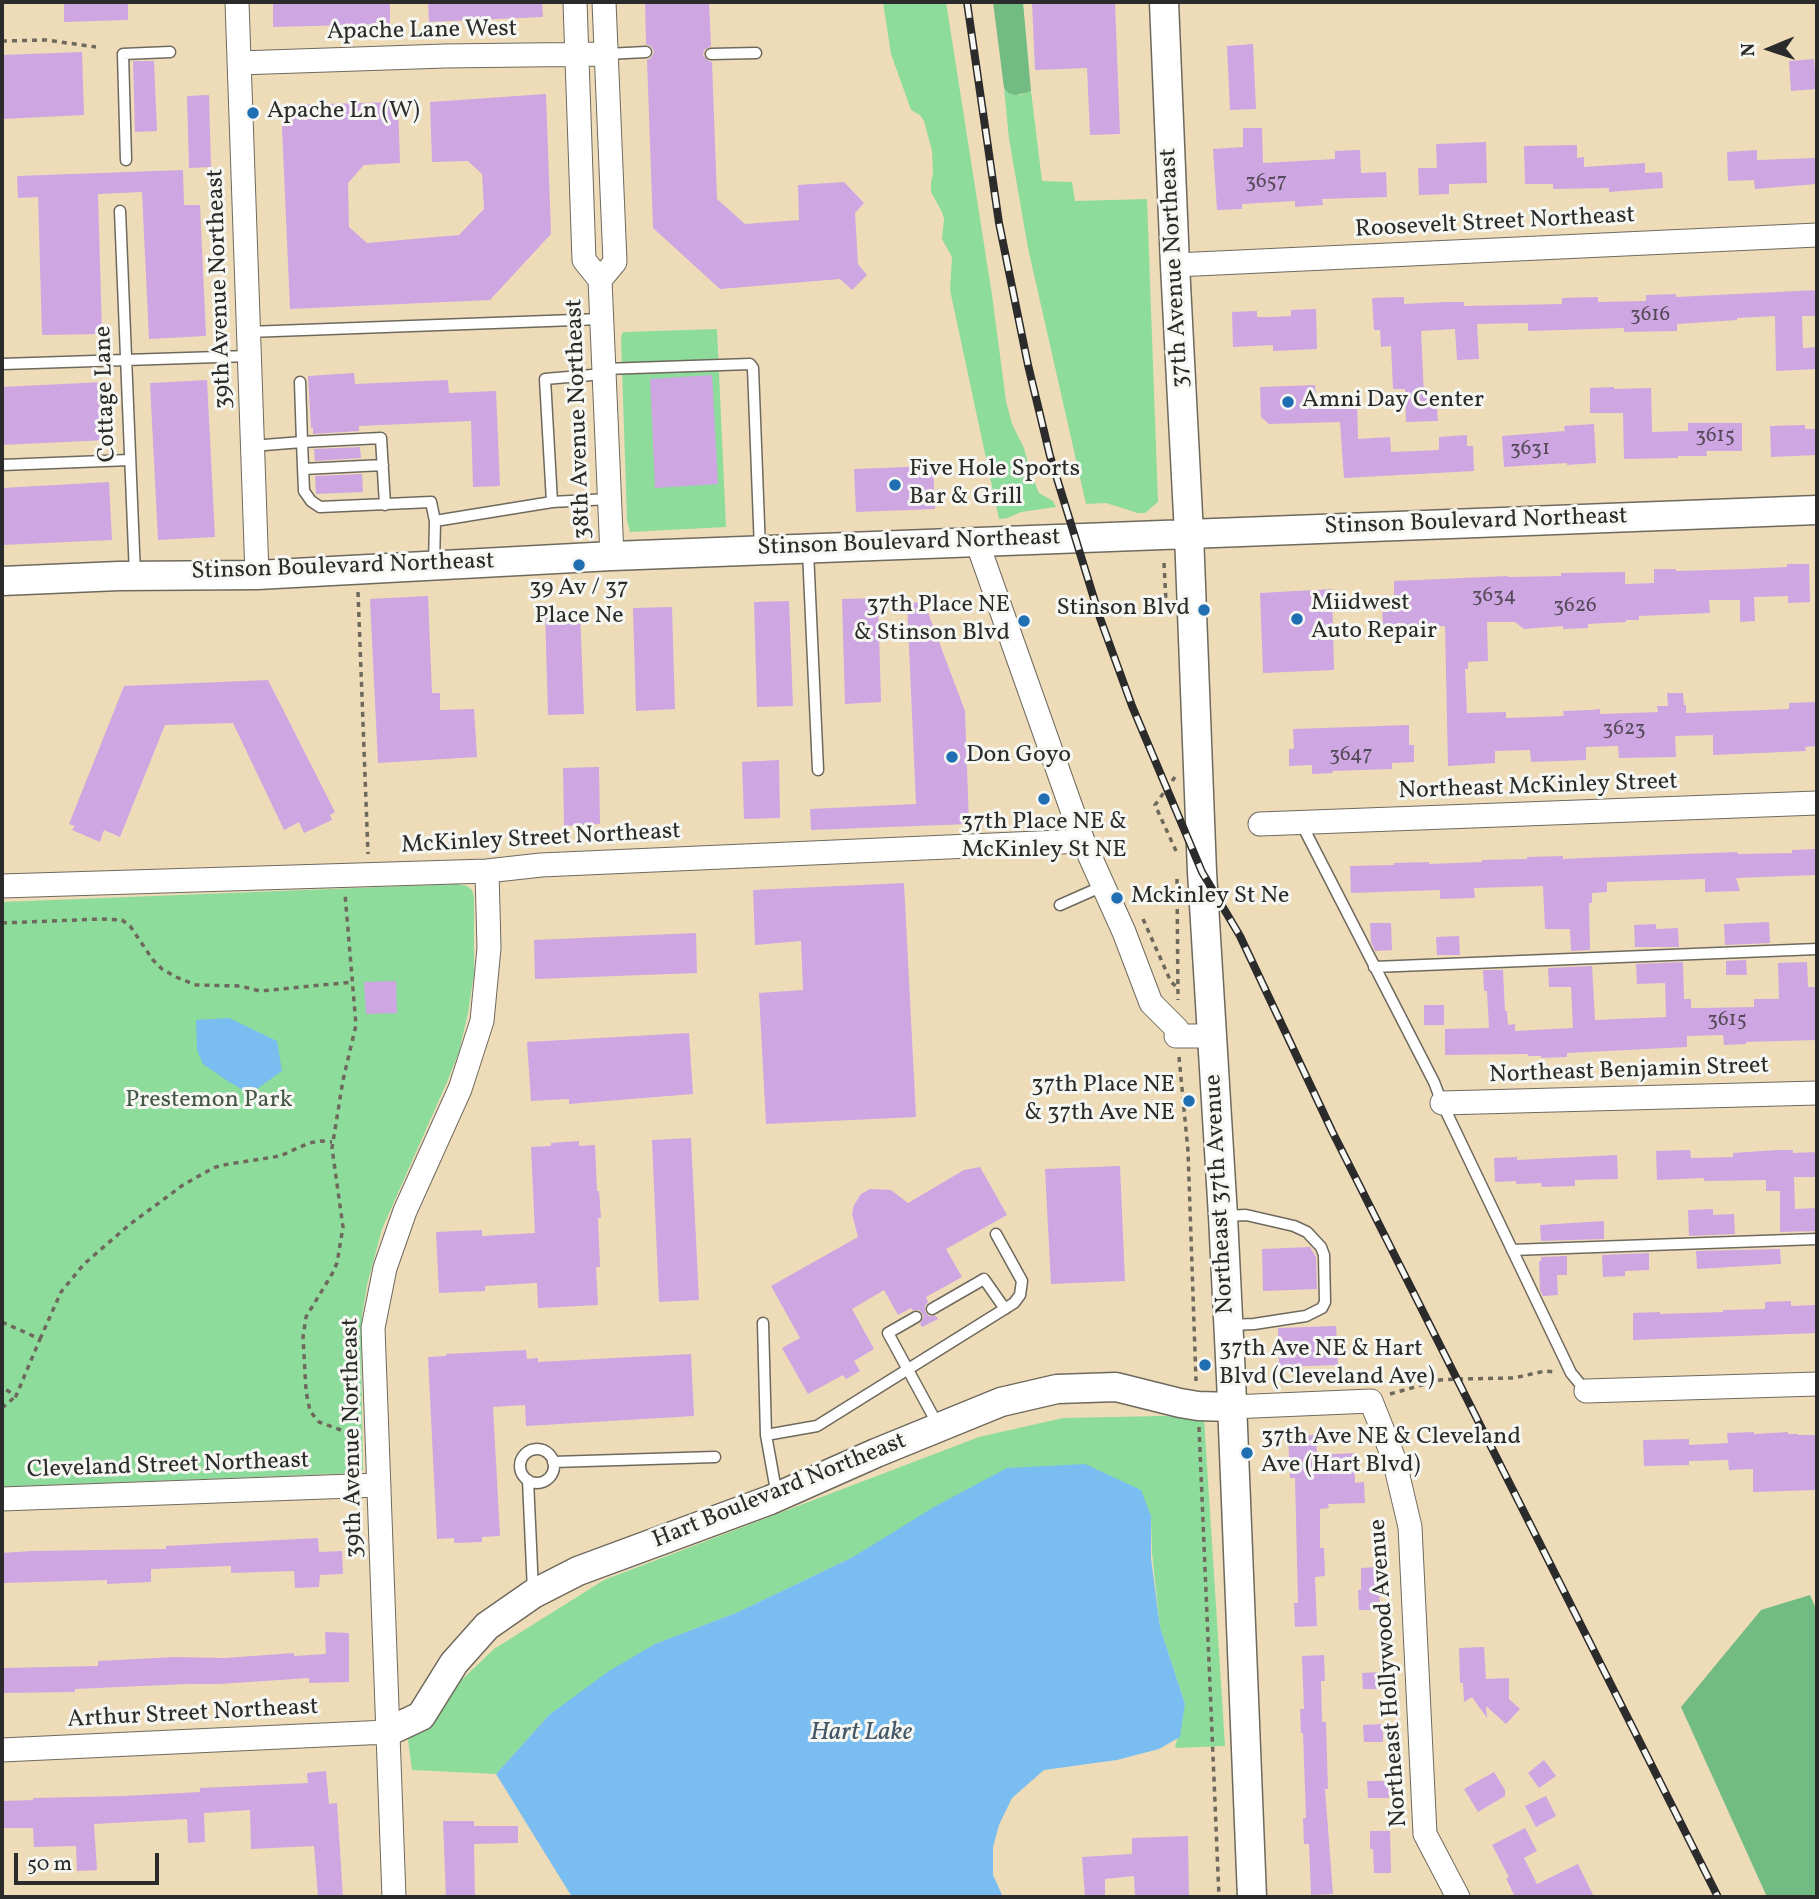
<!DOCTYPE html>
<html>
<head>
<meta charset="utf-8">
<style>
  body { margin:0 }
  #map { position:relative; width:1819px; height:1899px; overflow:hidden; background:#eedcb9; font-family:Vollkorn,serif }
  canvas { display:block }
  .frame { position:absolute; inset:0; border:4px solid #2b2b2b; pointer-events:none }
  .north { position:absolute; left:1735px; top:14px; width:70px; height:70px; -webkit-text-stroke:5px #f6f6f2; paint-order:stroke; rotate:268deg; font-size:19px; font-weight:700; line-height:28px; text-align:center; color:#2b2b2b }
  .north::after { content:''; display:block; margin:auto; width:24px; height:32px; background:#2b2b2b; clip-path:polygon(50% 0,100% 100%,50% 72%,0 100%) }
  .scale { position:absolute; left:14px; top:1853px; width:145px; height:32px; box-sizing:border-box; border:4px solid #2b2b2b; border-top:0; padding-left:9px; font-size:21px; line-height:24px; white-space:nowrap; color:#2b2b2b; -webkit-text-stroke:5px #f6f6f2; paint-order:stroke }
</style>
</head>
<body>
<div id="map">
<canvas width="1819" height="1899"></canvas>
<div class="frame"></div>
<div class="north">N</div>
<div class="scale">50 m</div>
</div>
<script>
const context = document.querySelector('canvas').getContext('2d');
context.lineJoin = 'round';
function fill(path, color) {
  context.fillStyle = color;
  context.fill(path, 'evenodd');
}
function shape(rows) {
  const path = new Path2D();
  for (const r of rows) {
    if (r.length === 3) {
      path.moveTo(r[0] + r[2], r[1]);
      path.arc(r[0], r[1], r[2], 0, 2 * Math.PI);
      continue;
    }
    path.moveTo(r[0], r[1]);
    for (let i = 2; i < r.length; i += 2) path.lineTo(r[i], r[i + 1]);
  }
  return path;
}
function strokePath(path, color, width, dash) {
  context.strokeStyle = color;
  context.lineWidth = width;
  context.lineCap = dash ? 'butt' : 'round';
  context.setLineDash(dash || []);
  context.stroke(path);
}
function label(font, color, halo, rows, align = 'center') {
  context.font = font + ' Vollkorn,serif';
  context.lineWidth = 6;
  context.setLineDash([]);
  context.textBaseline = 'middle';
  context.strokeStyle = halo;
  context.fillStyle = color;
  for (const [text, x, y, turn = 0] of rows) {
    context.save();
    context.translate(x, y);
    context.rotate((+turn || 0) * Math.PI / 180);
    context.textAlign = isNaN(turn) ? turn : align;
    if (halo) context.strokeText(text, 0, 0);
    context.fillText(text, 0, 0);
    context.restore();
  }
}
const green = shape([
  [883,2,946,2,992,295,1006,401,1012,424,1024,448,1030,471,1039,493,1053,501,1056,507,1021,512,1008,518,999,519,950,290,952,257,942,239,944,219,942,212,931,192,931,182,933,174,932,151,924,121,920,115,911,110,891,54],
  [1004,88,1008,93,1021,95,1031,91,1042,181,1072,182,1075,201,1147,199,1158,502,1145,513,1138,513,1106,503,1086,504,1028,248,1009,139],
  [717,329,726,527,630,532,627,520,621,337,623,332],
  [457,884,467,886,472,890,474,897,474,973,468,1013,459,1052,447,1082,382,1229,367,1285,362,1316,361,1348,363,1470,359,1473,2,1487,2,902],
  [1162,1416,1204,1418,1225,1746,1175,1748,1185,1704,1160,1627,1152,1553,1151,1516,853,1557,738,1612,655,1644,549,1715,496,1774,412,1770,407,1732,494,1649,604,1580,979,1437,1063,1418]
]);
const forest = shape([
  [993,2,1023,2,1031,91,1026,93,1015,95,1008,93,1004,88],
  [1810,1595,1817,1611,1817,1897,1767,1897,1681,1707,1761,1610]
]);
const water = shape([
  [229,1018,277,1041,282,1071,250,1094,229,1082,203,1064,197,1050,196,1020],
  [1085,1464,1141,1490,1151,1516,1151,1558,1160,1627,1185,1704,1180,1737,1159,1749,1117,1760,1044,1770,1012,1798,999,1825,993,1847,993,1875,1003,1897,572,1897,496,1774,549,1715,609,1671,655,1644,738,1612,853,1557,934,1507,1007,1468]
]);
const building = shape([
  [64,2,128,2,128,20,64,22],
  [273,2,390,2,390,24,273,27],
  [428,2,542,2,543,17,429,22],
  [645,2,709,2,711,46,704,50,703,55,707,60,712,62,717,199,745,224,799,220,798,185,844,182,864,203,855,213,858,264,867,275,852,290,840,279,720,289,653,228,647,60,651,58,654,52,652,47,646,44],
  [1032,2,1115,2,1120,134,1090,135,1087,68,1035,70],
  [1253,44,1256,109,1230,110,1227,46],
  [82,52,84,115,2,119,2,55],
  [1814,59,1816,89,1791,91,1789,61],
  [133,61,154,61,157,131,135,132],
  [546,94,551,234,490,300,290,309,281,105,398,102,400,163,364,165,348,183,349,227,367,243,459,235,484,209,482,174,468,161,432,162,430,102],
  [209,95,211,167,189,168,187,96],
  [1243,128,1262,128,1263,163,1335,159,1335,151,1360,150,1361,173,1386,172,1387,197,1322,199,1323,205,1295,207,1295,201,1242,204,1242,209,1217,210,1213,149,1243,147],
  [1486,142,1487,183,1449,184,1449,194,1419,195,1418,168,1437,168,1436,144],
  [1577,145,1577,158,1584,157,1584,167,1645,163,1645,173,1662,172,1663,188,1609,192,1609,188,1553,189,1553,184,1525,184,1524,146],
  [1757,150,1757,160,1817,158,1817,184,1755,189,1754,180,1728,181,1727,152],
  [183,170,184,205,200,205,206,336,149,339,142,192,98,194,102,334,42,335,38,197,18,198,17,176],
  [1817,290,1817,316,1802,316,1803,348,1817,347,1817,369,1776,371,1775,316,1737,318,1737,320,1677,324,1677,331,1624,332,1624,328,1528,331,1528,323,1477,324,1479,359,1457,360,1455,329,1421,331,1424,395,1436,394,1438,421,1406,422,1405,389,1393,389,1391,346,1381,347,1380,330,1374,330,1372,298,1404,297,1404,304,1447,302,1464,302,1464,306,1562,304,1562,298,1598,297,1598,302,1646,301,1646,295,1676,294,1676,297],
  [1316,309,1317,349,1273,351,1273,345,1233,347,1232,312,1257,311,1257,317,1272,317,1291,316,1291,310],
  [354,373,355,384,448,380,449,393,496,391,500,486,473,487,471,421,359,426,359,431,313,434,313,428,311,428,308,376],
  [712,375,718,484,655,488,650,379],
  [207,380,215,537,158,540,150,383],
  [104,382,107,440,2,445,2,387],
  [1315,385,1316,397,1357,395,1358,439,1390,437,1391,452,1439,450,1439,437,1467,435,1467,446,1473,446,1474,471,1344,478,1340,422,1269,424,1261,417,1260,387],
  [1614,387,1614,389,1651,388,1652,432,1688,431,1688,423,1742,423,1742,451,1706,451,1707,456,1678,456,1678,458,1624,459,1623,413,1590,413,1590,388],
  [1594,424,1596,463,1567,465,1567,463,1504,467,1502,436,1565,431,1564,426],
  [1805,425,1805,429,1817,429,1817,455,1771,457,1770,426],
  [360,447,361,458,315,461,314,449],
  [933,466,935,509,856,512,854,469],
  [362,474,363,492,316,494,315,476],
  [109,482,112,540,2,545,2,488],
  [1787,564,1809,564,1810,602,1788,603,1788,596,1754,597,1755,621,1740,622,1740,600,1709,600,1710,613,1639,616,1639,620,1626,620,1626,622,1588,624,1588,628,1563,629,1563,626,1524,629,1515,622,1487,622,1488,661,1468,662,1468,669,1465,669,1467,713,1506,712,1506,718,1564,716,1563,711,1591,710,1600,709,1600,714,1658,712,1657,706,1668,706,1667,693,1683,693,1684,705,1686,705,1686,713,1789,709,1789,703,1817,702,1817,746,1805,747,1806,751,1713,755,1713,735,1675,736,1676,757,1619,758,1618,746,1586,747,1586,760,1531,762,1530,750,1495,751,1495,763,1448,766,1445,626,1383,628,1382,602,1394,601,1394,581,1508,576,1508,577,1561,576,1561,573,1625,572,1625,584,1654,583,1654,569,1676,569,1676,571,1745,569,1787,567],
  [1332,589,1334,670,1263,673,1260,593],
  [428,596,432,693,440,693,440,710,474,709,477,757,378,763,370,599],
  [878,598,881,702,845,704,842,599],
  [789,601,793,706,757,707,754,602],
  [924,602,965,711,969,824,811,830,810,809,916,804,907,603],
  [672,607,675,709,636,711,633,608],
  [580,610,584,714,548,715,545,611],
  [268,680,335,812,330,815,332,820,304,833,299,822,284,830,233,723,165,725,120,837,104,830,100,842,72,830,75,826,69,824,124,686],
  [1409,725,1409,745,1414,745,1414,762,1392,763,1392,769,1332,771,1333,773,1312,774,1312,765,1289,766,1289,749,1294,749,1293,729],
  [779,760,780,818,744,819,742,762],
  [599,767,600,824,564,826,563,768],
  [1817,849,1817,875,1736,878,1740,891,1705,892,1705,879,1607,882,1607,892,1592,893,1592,903,1589,903,1590,950,1571,951,1570,929,1545,929,1543,886,1474,888,1475,898,1440,899,1440,890,1351,893,1350,866,1394,865,1394,863,1429,862,1429,864,1482,862,1482,860,1527,859,1527,857,1563,856,1563,859,1606,857,1737,852,1738,854,1792,853,1792,850],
  [904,883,916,1117,766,1124,759,993,803,990,801,941,755,945,753,890],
  [1769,922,1770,943,1725,945,1724,924],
  [1370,923,1391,923,1392,950,1375,951,1371,942],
  [1656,924,1656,929,1678,928,1679,947,1635,947,1634,925],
  [696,933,697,973,535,979,534,940],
  [1459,936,1460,955,1437,955,1436,937],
  [1746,960,1747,975,1726,975,1726,961],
  [1683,962,1684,999,1691,999,1691,1008,1701,1008,1754,1007,1754,999,1779,999,1778,963,1807,962,1808,987,1817,987,1817,1040,1746,1042,1746,1044,1724,1045,1723,1035,1687,1036,1687,1047,1567,1053,1567,1057,1541,1058,1541,1056,1528,1056,1528,1054,1445,1055,1445,1029,1489,1028,1487,991,1484,991,1483,970,1503,970,1505,1011,1507,1011,1508,1025,1515,1024,1515,1031,1573,1028,1571,987,1549,987,1548,968,1592,966,1595,1020,1666,1017,1665,983,1637,984,1636,964],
  [396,981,397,1013,366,1014,364,982],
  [1424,1005,1444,1005,1444,1025,1424,1025],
  [689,1033,693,1094,569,1104,569,1099,531,1101,527,1042],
  [691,1138,699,1300,659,1302,652,1140],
  [579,1141,579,1146,595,1145,597,1191,599,1191,601,1218,598,1218,600,1267,596,1267,598,1305,538,1308,537,1283,485,1286,485,1291,439,1293,436,1232,482,1230,482,1236,535,1233,531,1147,551,1146,551,1143],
  [1690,1150,1691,1158,1733,1157,1733,1153,1776,1150,1793,1150,1793,1153,1817,1152,1817,1177,1794,1177,1795,1209,1817,1208,1817,1231,1780,1232,1780,1191,1766,1191,1766,1180,1704,1181,1704,1178,1657,1180,1656,1151],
  [1617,1155,1618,1179,1575,1180,1575,1186,1542,1187,1541,1183,1516,1184,1516,1181,1495,1182,1494,1158,1517,1157,1517,1160],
  [1120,1166,1125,1281,1051,1284,1045,1169],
  [980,1167,1007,1215,946,1249,962,1277,926,1297,928,1302,925,1306,925,1312,929,1316,936,1316,938,1319,922,1327,920,1324,924,1316,919,1310,912,1310,911,1308,898,1315,884,1290,852,1309,874,1349,854,1361,860,1371,846,1379,843,1375,808,1394,782,1348,800,1338,771,1286,858,1237,852,1214,854,1205,861,1194,870,1189,891,1190,908,1203,964,1170],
  [1713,1209,1713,1215,1734,1214,1735,1234,1689,1236,1688,1210],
  [1604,1221,1604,1239,1541,1241,1540,1225],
  [1310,1247,1316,1257,1317,1289,1263,1291,1262,1249],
  [1780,1249,1781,1264,1697,1269,1696,1251],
  [1649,1253,1649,1270,1625,1271,1625,1276,1603,1277,1602,1255],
  [1567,1256,1567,1275,1557,1275,1558,1295,1543,1296,1540,1290,1539,1261,1541,1261,1541,1257],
  [1791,1301,1791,1306,1817,1305,1817,1333,1633,1340,1633,1313,1660,1312,1660,1314,1723,1312,1723,1310,1765,1309,1765,1302],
  [1336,1326,1338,1365,1279,1367,1278,1328],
  [526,1350,527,1359,538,1358,538,1362,691,1354,694,1416,526,1426,525,1405,493,1407,500,1536,482,1537,482,1542,454,1543,454,1538,437,1539,428,1357,446,1356,446,1354],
  [1754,1432,1754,1434,1788,1432,1788,1434,1798,1434,1798,1435,1817,1435,1817,1490,1753,1492,1753,1469,1729,1470,1728,1460,1689,1461,1689,1465,1644,1466,1643,1440,1689,1439,1689,1445,1728,1443,1727,1433],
  [1316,1435,1317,1455,1354,1453,1355,1483,1364,1482,1365,1503,1328,1504,1329,1508,1320,1509,1320,1548,1324,1548,1325,1576,1315,1577,1317,1626,1295,1627,1294,1603,1298,1603,1295,1478,1290,1478,1288,1436],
  [318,1538,319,1552,342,1551,343,1574,320,1575,319,1587,295,1588,294,1571,231,1573,231,1566,151,1569,151,1582,107,1584,107,1580,2,1583,2,1553,32,1551,166,1549,166,1546],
  [1378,1567,1380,1610,1359,1610,1358,1590,1361,1590,1361,1568],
  [325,1632,349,1633,349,1682,309,1683,309,1678,219,1684,187,1684,75,1689,75,1692,3,1693,2,1668,98,1666,98,1661,174,1657,225,1658,294,1653,294,1656,326,1654],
  [1484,1647,1486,1679,1509,1678,1509,1699,1520,1709,1506,1724,1486,1706,1487,1718,1472,1697,1464,1702,1463,1683,1460,1683,1459,1648],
  [1324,1655,1325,1681,1321,1681,1322,1722,1326,1722,1328,1789,1325,1789,1333,1894,1311,1895,1309,1844,1304,1844,1303,1818,1306,1818,1303,1733,1301,1733,1300,1709,1304,1709,1302,1656],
  [1380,1672,1381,1689,1363,1689,1362,1673],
  [1383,1724,1383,1742,1364,1742,1363,1725],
  [1544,1760,1556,1776,1539,1788,1528,1773],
  [326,1771,329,1804,337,1803,343,1897,318,1897,314,1846,251,1849,250,1810,204,1813,205,1842,188,1843,187,1819,94,1824,97,1870,77,1871,76,1846,34,1847,33,1828,2,1828,2,1801,33,1800,33,1798,123,1796,200,1792,200,1788,308,1783,307,1773],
  [1494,1772,1505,1790,1505,1796,1478,1812,1464,1789],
  [1367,1781,1388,1781,1389,1798,1368,1798],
  [1546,1796,1556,1816,1536,1827,1525,1806],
  [443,1821,474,1821,474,1826,518,1826,518,1843,474,1844,475,1897,446,1897],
  [1525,1828,1537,1851,1524,1858,1537,1884,1578,1864,1594,1897,1510,1897,1514,1895,1506,1878,1509,1877,1492,1845],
  [1370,1831,1390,1831,1391,1873,1374,1873,1373,1849,1370,1849],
  [1188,1836,1189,1897,1135,1897,1134,1876,1105,1879,1105,1897,1085,1897,1082,1857,1132,1854,1132,1838]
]);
const path = shape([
  [2,41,46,40,96,47],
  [1164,563,1166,602],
  [358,592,368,854],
  [1175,777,1155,805,1177,853],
  [1177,879,1178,1000],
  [1143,919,1171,982,1178,988],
  [2,923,101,919,122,920,130,926,153,960,162,969,176,977,196,985,240,986,260,991,353,982],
  [1179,1057,1188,1151,1196,1381],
  [2,1322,40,1339,16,1396,2,1387],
  [40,1339,61,1292,84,1264,129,1225,183,1185,213,1168,223,1165,280,1156,309,1143,321,1141,332,1142],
  [1390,1394,1440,1380,1457,1379,1514,1378,1545,1371,1555,1372],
  [2,1408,16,1396],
  [1199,1427,1219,1897],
  [341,1430,319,1422,310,1411,306,1391,303,1337,306,1317,332,1274,337,1263,343,1227,332,1148,343,1080,356,1025,345,894]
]);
const service = shape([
  [607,54,646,52],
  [711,54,756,53],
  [126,160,123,54,170,52],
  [120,211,135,575],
  [248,332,602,319],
  [2,364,249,356],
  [604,369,750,364,753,368,760,550],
  [300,382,302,442,381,438,385,505],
  [252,446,302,442,304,491,311,501,320,507,431,502,435,521],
  [2,465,130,460],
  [303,469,383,465],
  [552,502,545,379,604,374],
  [808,551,818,770],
  [434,565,435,521,552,502,609,499],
  [1301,823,1434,1082,1442,1103,1571,1373,1586,1391],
  [1060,905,1103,886],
  [1374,967,1817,949],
  [1225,1216,1246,1215,1294,1226,1307,1232,1321,1247,1324,1255,1325,1302,1322,1308,1306,1316,1254,1324,1229,1325],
  [1512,1250,1817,1239],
  [932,1309,984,1279,1005,1309],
  [916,1317,888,1333,939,1427],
  [763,1323,766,1435],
  [537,1466,17],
  [553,1462,715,1457],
  [528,1480,533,1591],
  [777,1496,766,1435,817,1426,1014,1303,1020,1295,1022,1281,996,1234]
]);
const minor = shape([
  [237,2,257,575],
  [575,2,584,260,600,280,612,556],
  [239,63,445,56,607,54],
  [1175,265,1817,235],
  [600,280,615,262,604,2],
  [977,542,1083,841,1124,932,1151,1003,1177,1029,1176,1036,1212,1036],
  [1260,824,1817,803],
  [2,886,487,871,541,865,1083,841],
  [1442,1103,1817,1093],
  [1586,1391,1817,1384],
  [1231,1407,1371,1401,1394,1459,1410,1527,1425,1834,1458,1897],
  [2,1499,379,1485],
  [2,1750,387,1732],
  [394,1897,373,1328,385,1268,405,1211,460,1089,482,1021,489,948,487,871]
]);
const tertiary = shape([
  [1164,2,1175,265,1189,534,1202,872,1223,1216,1231,1378,1252,1897],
  [2,581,119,576,257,575,612,556,1817,510],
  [387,1732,421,1716,454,1663,487,1626,533,1594,578,1571,770,1500,876,1453,1001,1402,1057,1389,1116,1387,1180,1403,1198,1406,1231,1407]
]);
const rail = shape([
  [967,2,999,223,1028,365,1050,456,1100,618,1132,706,1202,872,1240,936,1332,1131,1718,1897]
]);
const markers = [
  [253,113,7,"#1f6fb2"],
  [1288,402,7,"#1f6fb2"],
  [895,485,7,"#1f6fb2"],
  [579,565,7,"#1f6fb2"],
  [1204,610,7,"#1f6fb2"],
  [1297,619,7,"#1f6fb2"],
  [1024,621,7,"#1f6fb2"],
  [952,757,7,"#1f6fb2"],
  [1044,799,7,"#1f6fb2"],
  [1117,898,7,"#1f6fb2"],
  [1189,1101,7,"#1f6fb2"],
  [1205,1365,7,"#1f6fb2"],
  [1247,1453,7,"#1f6fb2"]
];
const numberNames = [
  ["3657",1266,183],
  ["3616",1650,316],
  ["3615",1715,437],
  ["3631",1530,450],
  ["3634",1494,597],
  ["3626",1575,607],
  ["3623",1624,730],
  ["3647",1351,756],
  ["3615",1727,1021]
];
const streetNames = [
  ["Apache Lane West",422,32,-1],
  ["Roosevelt Street Northeast",1495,224,-3],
  ["37th Avenue Northeast",1176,268,-93],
  ["39th Avenue Northeast",221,289,-92],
  ["Cottage Lane",107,394,-92],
  ["38th Avenue Northeast",580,419,-92],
  ["Stinson Boulevard Northeast",1476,523,-2],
  ["Stinson Boulevard Northeast",909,544,-2],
  ["Stinson Boulevard Northeast",343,568,-2],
  ["Northeast McKinley Street",1538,788,-2],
  ["McKinley Street Northeast",541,840,-3],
  ["Northeast Benjamin Street",1629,1072,-2],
  ["Northeast 37th Avenue",1221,1194,-93],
  ["39th Avenue Northeast",354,1438,-91],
  ["Cleveland Street Northeast",168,1467,-2],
  ["Hart Boulevard Northeast",780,1492,-22],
  ["Northeast Hollywood Avenue",1390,1673,-94],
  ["Arthur Street Northeast",193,1715,-3]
];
const poiNames = [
  ["Apache Ln (W)",267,113],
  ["Amni Day Center",1302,402],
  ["Five Hole Sports",909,471],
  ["Bar & Grill",909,499],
  ["39 Av / 37",579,590,"center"],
  ["Place Ne",579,618,"center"],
  ["Miidwest",1311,605],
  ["Auto Repair",1311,633],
  ["37th Place NE",1010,607,"right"],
  ["& Stinson Blvd",1010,635,"right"],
  ["Stinson Blvd",1190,610,"right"],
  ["Don Goyo",966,757],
  ["37th Place NE &",1044,824,"center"],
  ["McKinley St NE",1044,852,"center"],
  ["Mckinley St Ne",1131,898],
  ["37th Place NE",1175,1087,"right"],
  ["& 37th Ave NE",1175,1115,"right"],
  ["37th Ave NE & Hart",1219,1351],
  ["Blvd (Cleveland Ave)",1219,1379],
  ["37th Ave NE & Cleveland",1261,1439],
  ["Ave (Hart Blvd)",1261,1467]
];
const parkNames = [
  ["Prestemon Park",209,1102]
];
const waterNames = [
  ["Hart Lake",861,1734]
];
fill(green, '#8ddc9b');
fill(forest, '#72bc83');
fill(water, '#7abdf0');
fill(building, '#cea6e2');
strokePath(service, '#6f695d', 13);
strokePath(minor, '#6f695d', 25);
strokePath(tertiary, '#6f695d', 31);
strokePath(path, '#6f695d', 3.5, [5, 5]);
strokePath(service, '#fff', 10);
strokePath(minor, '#fff', 23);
strokePath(tertiary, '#fff', 28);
strokePath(rail, '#2b2b2b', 8);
strokePath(rail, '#f6f6f2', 5, [16]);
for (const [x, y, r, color] of markers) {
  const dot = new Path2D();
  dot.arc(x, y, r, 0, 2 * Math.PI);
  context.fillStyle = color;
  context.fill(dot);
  strokePath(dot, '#f6f6f2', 2.5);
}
label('21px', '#544a59', null, numberNames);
label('24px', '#2b2b2b', '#f6f6f2', streetNames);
label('24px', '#2b2b2b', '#f6f6f2', poiNames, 'left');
label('24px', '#445747', '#f6f6f2', parkNames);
label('italic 26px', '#435766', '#f6f6f2', waterNames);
</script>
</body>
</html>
